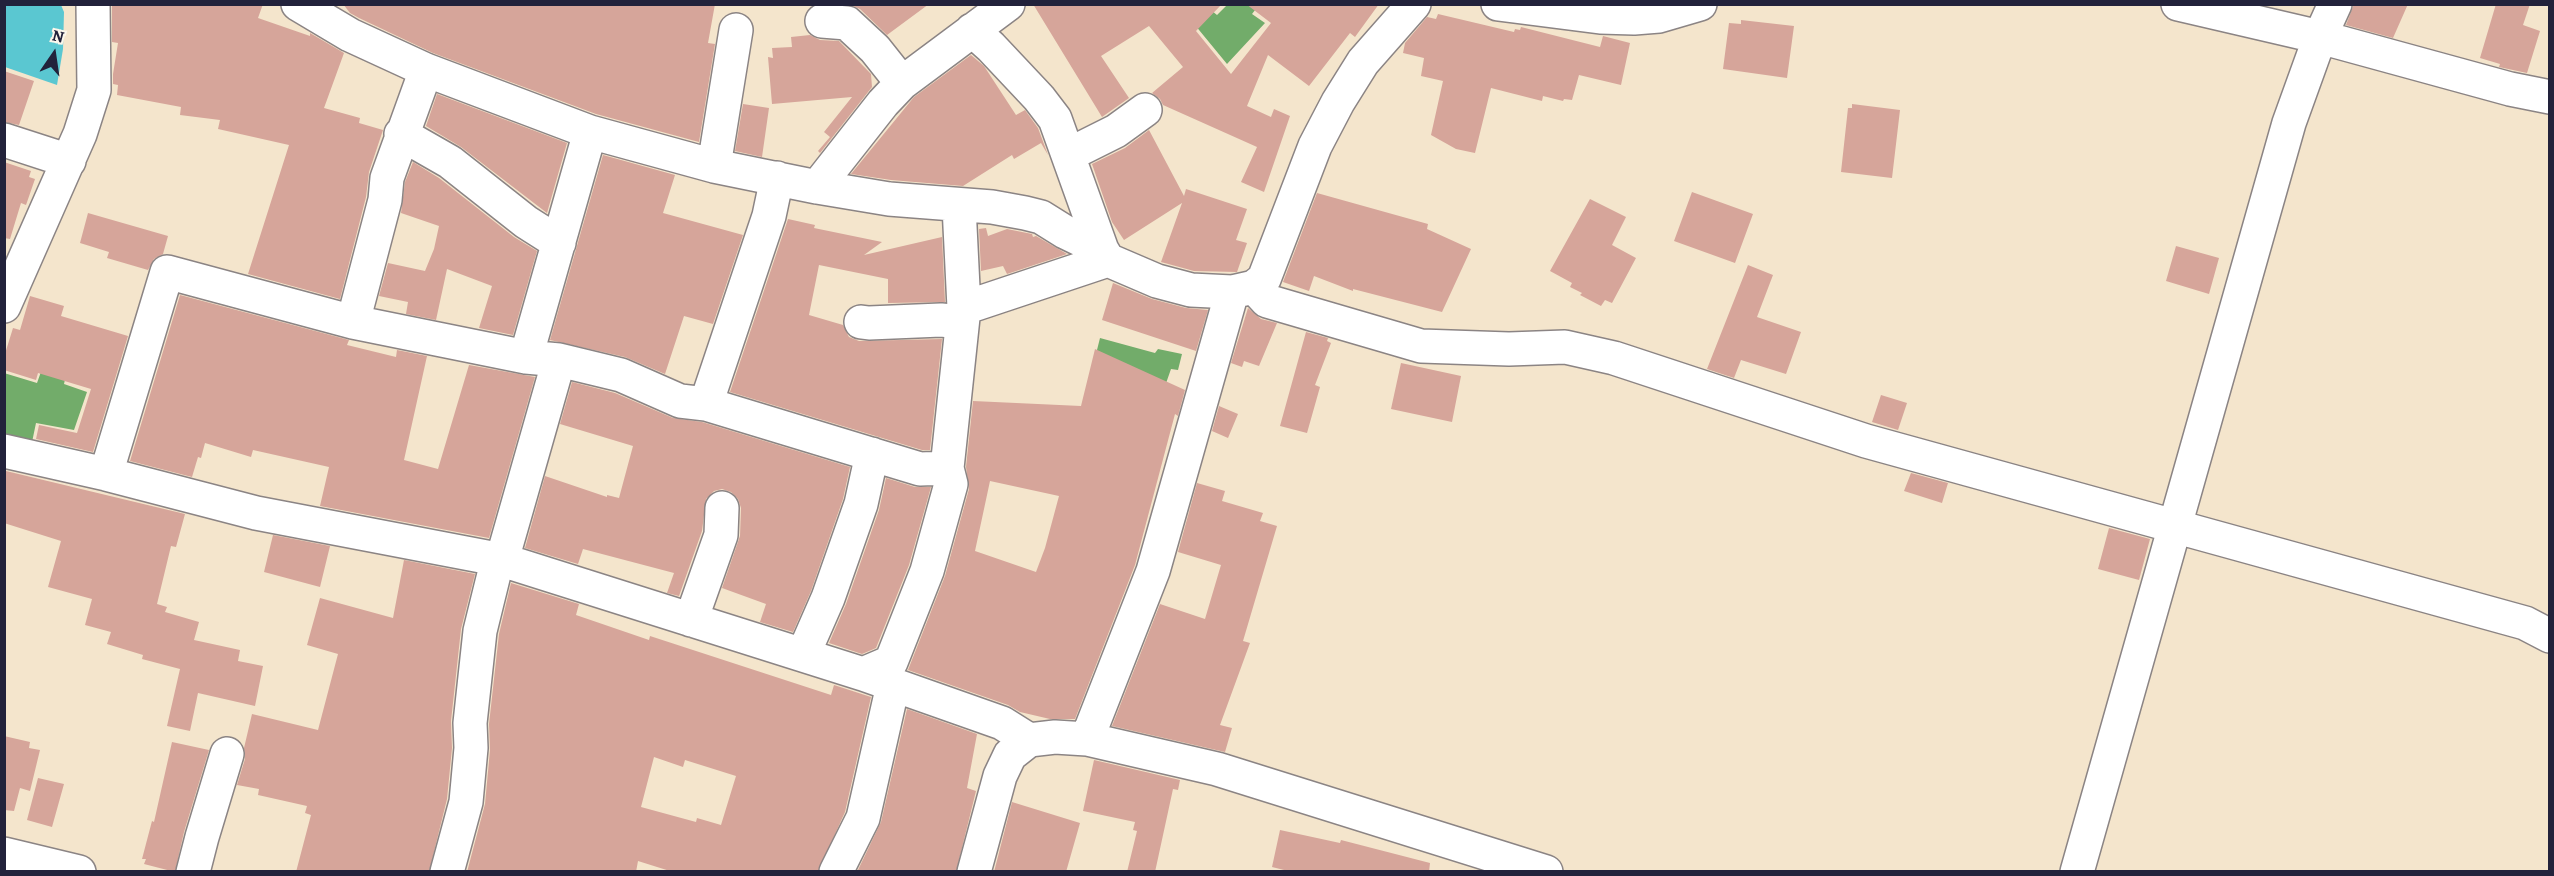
<!DOCTYPE html>
<html>
<head>
<meta charset="utf-8">
<style>
  body { margin:0 }
  #map { position:relative; width:2554px; height:876px; overflow:hidden; background:#f4e5cc; font-family:Alegreya,serif }
  canvas { display:block }
  .frame { position:absolute; inset:0; border:6px solid #22223b; pointer-events:none }
  .north { position:absolute; left:24px; top:24px; width:60px; height:60px; -webkit-text-stroke:4px #fbf7ec; paint-order:stroke; rotate:13deg; font-size:16px; font-weight:700; line-height:24px; text-align:center; color:#22223b }
  .north::after { content:''; display:block; margin:auto; width:21px; height:27px; background:#22223b; clip-path:polygon(50% 0,100% 100%,50% 72%,0 100%) }
</style>
</head>
<body>
<div id="map">
<canvas width="2554" height="876"></canvas>
<div class="frame"></div>
<div class="north">N</div>
</div>
<script>
const context = document.querySelector('canvas').getContext('2d');
context.lineJoin = 'round';
function fill(path, color) {
  context.fillStyle = color;
  context.fill(path, 'evenodd');
}
function shape(rows) {
  const path = new Path2D();
  for (const r of rows) {
    path.moveTo(r[0], r[1]);
    for (let i = 2; i < r.length; i += 2) path.lineTo(r[i], r[i + 1]);
  }
  return path;
}
function strokePath(path, color, width, dash) {
  context.strokeStyle = color;
  context.lineWidth = width;
  context.lineCap = dash ? 'butt' : 'round';
  context.setLineDash(dash || []);
  context.stroke(path);
}
const forest = shape([
  [1227,5,1259,5,1252,14,1265,23,1227,64,1190,19,1206,6,1217,15],
  [1100,338,1155,353,1158,349,1182,354,1178,370,1171,369,1164,389,1093,366],
  [42,369,66,375,64,384,87,392,74,430,36,423,31,447,5,440,4,373,37,383]
]);
const water = shape([
  [5,4,61,5,64,12,63,49,57,85,5,67]
]);
const building = shape([
  [112,4,263,4,258,18,310,36,310,33,344,53,324,108,360,118,359,123,383,130,369,172,366,197,340,299,248,274,289,145,218,129,220,120,180,115,181,107,117,95,118,85,113,84,113,74,118,43,112,42],
  [343,4,715,4,708,43,715,44,699,142,596,114,433,53,359,18,350,13],
  [849,4,929,4,887,35,860,9],
  [1033,4,1222,4,1196,31,1231,74,1271,23,1246,4,1379,4,1355,37,1350,33,1309,86,1268,55,1247,106,1271,117,1274,109,1290,116,1264,192,1241,182,1257,147,1163,105,1160,99,1152,93,1183,67,1149,26,1101,56,1129,98,1102,117],
  [2354,4,2408,4,2393,38,2346,25],
  [2496,4,2530,4,2523,25,2540,31,2527,73,2499,67,2500,64,2480,58],
  [1438,14,1514,32,1515,29,1520,30,1521,27,1600,47,1603,36,1630,43,1621,85,1579,75,1572,100,1564,99,1563,101,1543,96,1542,101,1491,88,1475,153,1456,149,1431,135,1443,81,1421,76,1424,58,1403,53,1405,43,1427,17,1436,19],
  [1741,20,1794,26,1787,78,1723,69,1729,23,1741,24],
  [810,35,820,40,839,41,871,74,872,87,820,153,818,151,830,137,824,132,852,97,772,104,768,57,773,58,772,48,792,47,791,37],
  [971,55,984,66,1016,115,1025,110,1038,128,1048,155,1041,143,1014,159,1012,155,963,186,891,180,851,174,914,97],
  [4,71,34,81,19,125,4,122],
  [437,94,567,143,547,213,461,147,426,126],
  [743,104,769,108,762,157,735,151],
  [1852,104,1900,110,1892,178,1841,172,1848,108,1852,108],
  [1149,130,1184,196,1186,189,1247,209,1236,240,1247,243,1237,272,1194,271,1161,262,1182,203,1124,240,1112,222,1092,164,1125,148],
  [603,155,675,175,663,213,743,235,713,324,684,316,665,374,625,357,550,340],
  [4,162,31,171,29,177,35,179,26,205,21,203,10,239,4,238],
  [413,162,439,178,514,237,537,251,513,335,479,328,492,286,447,269,436,320,406,314,408,302,379,296,388,263,425,271,434,249,439,226,401,213,405,182],
  [1692,192,1753,214,1735,263,1674,241],
  [1317,193,1428,224,1427,229,1471,249,1442,312,1353,289,1353,291,1314,276,1309,291,1283,282],
  [1590,199,1626,217,1612,245,1636,258,1612,303,1605,300,1601,306,1580,295,1582,293,1570,287,1572,283,1550,271],
  [88,213,168,236,163,254,154,259,148,270,107,258,109,252,80,243],
  [788,219,815,225,814,228,882,242,864,255,942,237,945,302,888,303,888,279,819,265,809,315,843,325,849,337,859,341,942,339,930,450,922,450,730,392],
  [986,228,988,236,1007,229,1032,234,1033,237,1036,236,1067,254,1007,274,1003,266,981,271,979,229],
  [2176,246,2219,258,2209,294,2166,281],
  [1748,265,1773,275,1757,317,1801,332,1786,374,1741,360,1734,378,1707,369],
  [1113,283,1152,299,1186,308,1208,310,1196,351,1102,320],
  [180,295,349,340,347,345,396,357,397,350,427,356,404,460,438,469,469,365,535,377,489,538,320,506,329,467,253,450,251,457,205,443,201,458,198,457,192,477,130,461],
  [30,296,64,306,61,316,128,336,93,452,36,439,39,425,77,433,91,389,38,373,36,380,4,370,4,357,13,328,20,330],
  [1248,308,1261,319,1277,323,1259,366,1244,361,1242,367,1231,363],
  [1306,332,1328,338,1327,341,1331,343,1315,385,1320,387,1307,433,1280,426],
  [1095,349,1185,390,1178,416,1175,414,1135,565,1075,719,1050,719,1020,712,1008,705,908,670,945,576,969,489,966,467,973,401,1081,406],
  [990,481,1059,496,1045,548,1036,572,975,551],
  [1401,363,1461,376,1452,422,1391,409],
  [572,382,615,393,673,418,702,422,850,467,843,499,811,591,793,632,760,622,766,604,722,588,740,536,741,508,738,499,731,492,722,489,714,491,706,499,702,531,679,596,667,593,674,573,583,549,578,564,525,548,545,476,607,497,607,495,619,498,633,446,560,424],
  [1881,395,1907,403,1898,430,1872,422],
  [1219,406,1238,414,1228,438,1212,431],
  [6,471,185,514,176,547,171,546,157,604,167,607,165,612,199,622,194,640,240,650,238,661,263,666,255,706,198,693,190,731,167,726,180,669,142,659,143,655,107,644,111,632,85,625,92,599,48,587,61,541,4,523],
  [1911,473,1948,483,1942,503,1904,491],
  [886,478,915,487,931,487,909,565,876,648,862,654,829,643,846,604,879,510],
  [1197,483,1225,491,1222,501,1263,513,1260,521,1277,526,1243,641,1250,643,1220,725,1232,728,1225,752,1112,726,1160,604,1205,619,1221,565,1178,552],
  [2109,528,2150,539,2139,580,2098,569],
  [273,535,330,546,320,587,264,572],
  [404,560,475,574,461,629,451,721,452,748,447,799,429,872,296,872,311,815,305,813,307,806,258,795,259,789,237,785,245,759,244,748,252,714,318,730,338,654,307,645,320,598,393,618],
  [511,583,579,604,576,615,649,640,650,636,831,695,834,685,871,697,845,812,818,872,673,872,638,861,636,872,467,872,485,804,490,750,489,724,499,634],
  [654,757,683,767,685,760,736,776,721,825,697,818,696,822,641,807],
  [907,709,977,734,967,788,976,791,956,872,857,872,881,822],
  [4,736,30,742,29,748,40,750,30,791,20,788,14,811,4,810],
  [172,742,209,750,184,832,175,872,144,864,146,859,142,859,152,821,154,822],
  [1094,760,1180,780,1178,790,1173,789,1155,872,1127,872,1137,831,1133,830,1135,822,1083,811],
  [38,778,64,784,52,827,27,820],
  [1012,802,1080,823,1066,872,994,872],
  [1280,830,1340,843,1341,840,1430,863,1429,872,1292,872,1272,867]
]);
const minor = shape([
  [298,4,350,35,426,70,590,132,714,166,817,187,889,199,992,207,1025,213,1041,217,1065,232,1102,250,1108,260,1157,281,1191,290,1232,292,1254,287,1264,279,1315,146,1338,102,1363,62,1414,4],
  [1498,4,1600,17,1634,18,1659,16,1700,4],
  [2178,4,2320,37,2510,89,2550,97],
  [822,21,847,23,875,49,902,83],
  [972,30,991,47,1039,98,1055,119,1102,250],
  [401,134,450,162,526,222,559,243],
  [4,140,69,161],
  [1068,155,1116,131,1145,110],
  [714,166,736,30],
  [817,187,883,103,902,83,1008,4],
  [1254,287,1267,301,1421,346,1509,349,1565,347,1614,358,1866,441,2525,623,2550,636],
  [4,306,80,134,94,90,93,4],
  [964,308,1108,260],
  [353,322,385,200,387,178,426,70],
  [861,322,869,323,941,320,962,322],
  [526,357,590,132],
  [706,404,769,216,777,178],
  [4,451,106,474,256,513,502,560,863,674,1002,723,1029,740],
  [106,474,167,272,353,322,526,357,559,360,621,375,680,401,706,404,920,469,947,468],
  [691,620,721,535,722,508],
  [803,655,828,598,861,504,872,454],
  [863,674,891,662,927,571,951,484,947,468,964,308,959,206],
  [1087,739,1153,571,1232,292],
  [4,854,79,872],
  [193,872,202,837,227,754],
  [447,872,466,802,471,748,470,723,480,631,495,570,502,560,559,360],
  [836,872,863,818,893,685],
  [974,872,1000,776,1010,755,1029,740,1055,737,1087,739,1217,769,1546,872],
  [2077,872,2289,123,2320,37,2335,4]
]);
fill(forest, '#72ac6a');
fill(water, '#5ac7d1');
fill(building, '#d6a59a');
strokePath(minor, '#8b8484', 36);
strokePath(minor, '#fff', 33);
</script>
</body>
</html>
